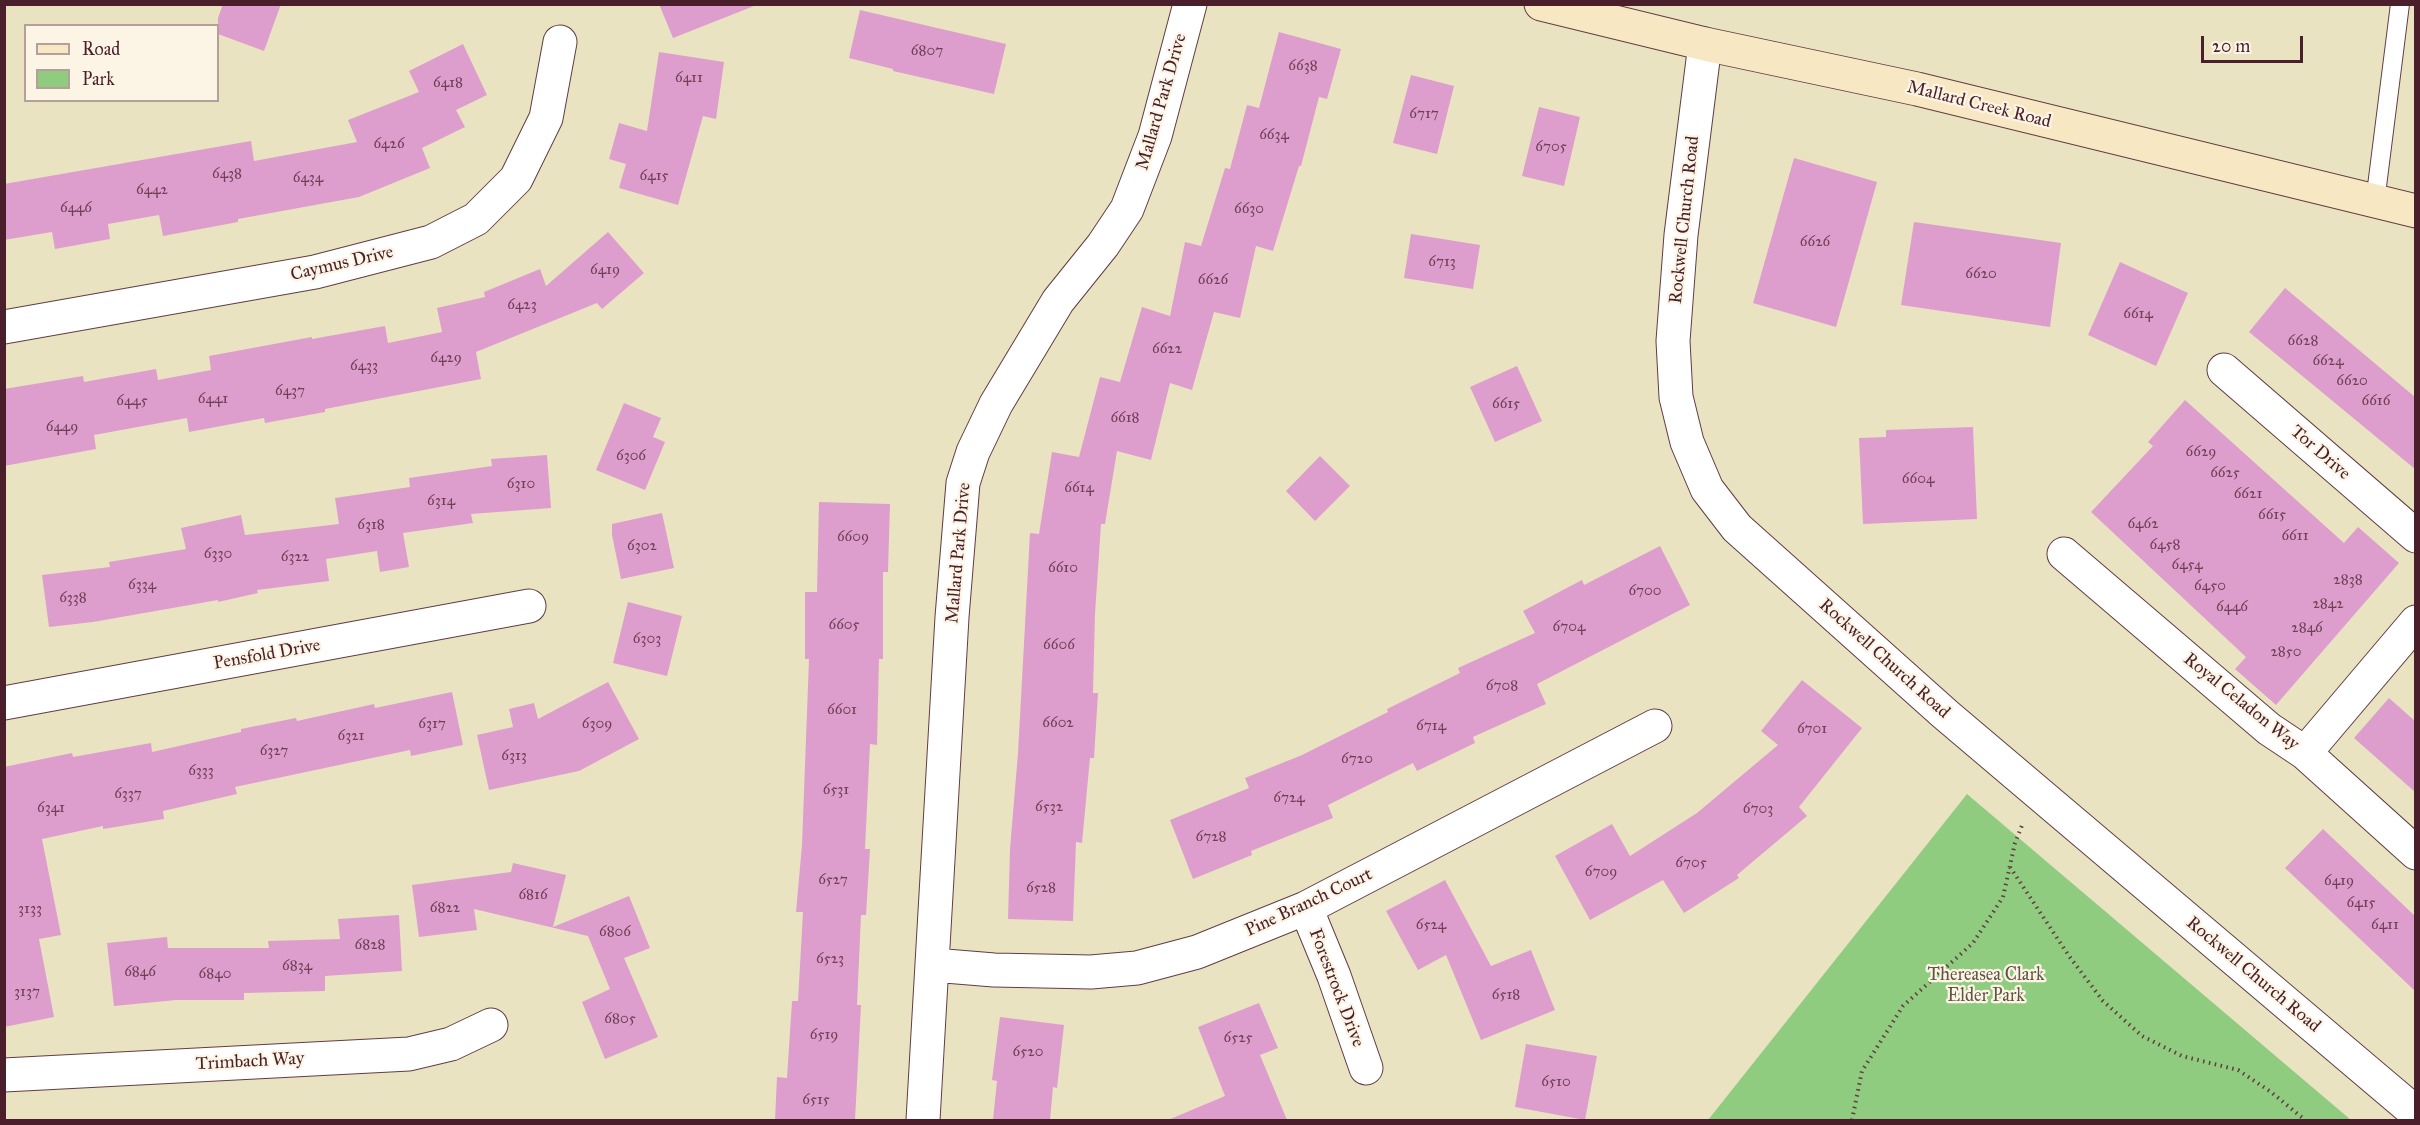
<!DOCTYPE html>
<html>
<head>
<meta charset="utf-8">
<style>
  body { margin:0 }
  #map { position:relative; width:2420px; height:1125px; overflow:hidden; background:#eae3c2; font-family:"IM FELL Great Primer",serif }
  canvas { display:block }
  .frame { position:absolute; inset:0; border:6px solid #4a1f2b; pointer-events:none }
  .legend { position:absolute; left:24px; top:24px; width:195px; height:78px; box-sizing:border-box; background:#fcf5e5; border:2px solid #b59f9b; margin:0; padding:8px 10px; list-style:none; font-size:18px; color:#4a1f2b }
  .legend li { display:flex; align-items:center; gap:12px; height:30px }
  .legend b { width:30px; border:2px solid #b59f9b }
  .scale { position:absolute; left:2201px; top:36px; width:102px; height:27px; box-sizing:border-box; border:3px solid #4a1f2b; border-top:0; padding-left:8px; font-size:18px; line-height:21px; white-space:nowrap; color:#4a1f2b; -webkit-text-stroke:4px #fcf5e5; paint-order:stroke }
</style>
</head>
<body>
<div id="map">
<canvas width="2420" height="1125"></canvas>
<div class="frame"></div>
<ul class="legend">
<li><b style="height:8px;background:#f7e8c3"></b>Road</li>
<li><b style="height:16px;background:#90cc80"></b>Park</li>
</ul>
<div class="scale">20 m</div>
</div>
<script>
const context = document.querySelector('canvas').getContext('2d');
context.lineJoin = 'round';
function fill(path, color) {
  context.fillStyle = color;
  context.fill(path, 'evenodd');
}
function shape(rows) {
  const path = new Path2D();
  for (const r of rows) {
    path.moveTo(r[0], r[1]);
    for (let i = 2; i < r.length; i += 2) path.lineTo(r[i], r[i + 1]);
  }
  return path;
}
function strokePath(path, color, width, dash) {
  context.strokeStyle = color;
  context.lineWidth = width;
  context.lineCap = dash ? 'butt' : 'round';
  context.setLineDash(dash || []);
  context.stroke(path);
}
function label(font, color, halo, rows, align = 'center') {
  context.font = font + ' "IM FELL Great Primer",serif';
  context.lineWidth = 4.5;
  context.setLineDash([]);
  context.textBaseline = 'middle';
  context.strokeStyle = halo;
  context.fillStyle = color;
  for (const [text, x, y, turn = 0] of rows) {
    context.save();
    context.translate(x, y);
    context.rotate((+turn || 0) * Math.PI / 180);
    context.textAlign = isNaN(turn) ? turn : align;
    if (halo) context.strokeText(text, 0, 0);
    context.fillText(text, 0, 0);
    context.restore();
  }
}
const green = shape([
  [1967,794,2351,1120,1708,1120]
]);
const building = shape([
  [223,4,281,4,264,51,218,34,218,18],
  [659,4,753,4,754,6,673,38],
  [860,10,1006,44,994,94,893,71,893,69,849,58],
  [1279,32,1341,49,1327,99,1319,97,1301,166,1299,166,1273,251,1256,246,1240,318,1214,312,1192,390,1170,383,1151,460,1117,451,1105,524,1101,524,1095,614,1093,693,1098,693,1094,758,1090,758,1082,843,1076,842,1073,921,1008,919,1010,849,1018,753,1030,533,1039,534,1052,452,1079,457,1100,377,1120,382,1142,307,1170,316,1185,242,1201,246,1225,168,1230,169,1247,105,1259,108],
  [463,44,487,95,456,110,465,127,422,148,430,168,359,197,238,219,238,222,163,236,159,215,108,224,110,239,55,249,52,232,4,240,4,184,251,141,254,161,357,142,348,120,419,92,409,71],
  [659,52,724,62,716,119,703,116,678,205,619,188,626,164,609,159,619,123,647,131],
  [1411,75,1454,86,1437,154,1393,143],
  [1539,107,1580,117,1564,186,1522,176],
  [1794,158,1877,182,1836,327,1753,303],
  [1914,222,2061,243,2050,327,1901,305],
  [608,232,644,273,602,309,597,303,476,352,481,379,325,409,325,412,265,423,264,418,189,432,187,418,94,435,96,449,4,466,4,389,83,376,84,382,156,369,158,380,211,370,209,356,312,337,312,339,385,326,388,343,442,332,437,308,485,297,484,292,540,269,546,286],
  [1411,234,1480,245,1473,289,1404,278],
  [2120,262,2188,293,2156,366,2088,335],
  [2285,288,2415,397,2415,469,2249,332],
  [1517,366,1542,421,1495,442,1470,387],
  [2185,400,2344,543,2358,527,2399,563,2276,705,2235,669,2246,657,2091,512,2153,446,2148,442],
  [624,403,661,418,653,437,665,442,645,490,596,470],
  [1973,427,1977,519,1863,524,1859,438,1886,437,1886,430],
  [547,455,551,508,471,514,473,523,403,533,409,567,380,572,377,551,326,559,329,581,257,590,258,593,218,602,218,600,93,622,49,627,42,575,110,567,109,562,186,549,181,528,241,515,245,535,339,524,335,498,410,487,409,478,492,466,491,459],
  [1320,456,1350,486,1315,521,1286,491],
  [819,502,890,504,888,572,883,572,883,659,879,659,877,745,870,744,865,849,870,849,866,915,861,915,857,1005,861,1005,855,1120,775,1120,777,1077,787,1078,792,1001,798,1001,803,912,796,912,802,845,809,659,805,659,805,592,817,592],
  [662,513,674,568,621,579,612,535,612,524],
  [1660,546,1690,605,1537,684,1546,704,1473,737,1475,743,1417,771,1413,763,1328,805,1333,818,1251,851,1252,855,1193,879,1170,820,1249,788,1245,778,1302,755,1388,712,1387,709,1460,673,1458,668,1535,633,1523,611,1582,580,1584,585],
  [628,602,682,616,667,676,613,663],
  [1802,680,1862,728,1799,807,1807,816,1737,875,1739,878,1684,913,1663,880,1590,920,1555,856,1612,824,1630,856,1697,813,1778,745,1761,731],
  [608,682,639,739,579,771,489,790,477,735,513,727,509,709,534,703,538,719],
  [452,692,463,745,411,756,410,750,235,787,237,794,163,811,164,819,103,829,103,826,42,839,61,935,39,939,54,1017,4,1027,4,767,72,753,73,757,151,743,152,752,241,732,241,729,296,718,297,721,374,704,375,708],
  [2389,698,2415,721,2415,792,2354,738],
  [2323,829,2415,916,2415,991,2285,868],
  [513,863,566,875,553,927,629,896,650,948,624,958,658,1037,605,1059,582,1002,610,989,588,936,474,909,477,930,419,937,412,885,511,872],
  [1445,880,1491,966,1531,950,1555,1010,1481,1040,1446,955,1418,970,1386,911],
  [399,915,402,971,325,976,325,991,244,993,244,1000,176,1000,114,1006,107,943,167,937,168,948,269,948,268,941,340,939,338,919],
  [1259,1003,1278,1048,1260,1055,1287,1120,1168,1120,1225,1096,1198,1027],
  [1000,1017,1064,1025,1057,1088,1053,1087,1050,1120,993,1120,997,1081,992,1080],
  [1526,1044,1597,1056,1585,1120,1515,1107]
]);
const path = shape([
  [2010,867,2069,956,2103,1001,2142,1036,2182,1056,2238,1070,2271,1092,2305,1120],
  [1852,1120,1862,1071,1903,1006,1973,943,2003,897,2015,843,2023,823]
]);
const service = shape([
  [2375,202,2400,4]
]);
const minor = shape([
  [1705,44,1681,235,1673,341,1676,397,1687,442,1707,489,1737,528,1945,714,2416,1113],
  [4,327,315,272,431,242,476,219,516,179,546,118,560,42],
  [2224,370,2416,536],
  [2064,554,2269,729,2305,753,2416,853],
  [4,703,529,606],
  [2305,753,2416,622],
  [1306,908,1334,976,1366,1068],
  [933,965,994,970,1091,972,1137,968,1197,952,1306,908,1655,726],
  [4,1075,409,1054,451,1044,491,1025],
  [923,1120,952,617,963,483,973,452,996,404,1058,301,1103,245,1127,209,1155,136,1190,4]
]);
const secondary = shape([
  [1541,4,1705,44,1917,89,2416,211]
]);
const numberNames = [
  ["6807",927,51],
  ["6638",1303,66],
  ["6411",689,78],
  ["6418",448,83],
  ["6717",1424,114],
  ["6634",1274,135],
  ["6426",389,144],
  ["6705",1551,147],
  ["6438",227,174],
  ["6415",654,176],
  ["6434",308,178],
  ["6442",152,190],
  ["6446",76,208],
  ["6630",1249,209],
  ["6626",1815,242],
  ["6713",1442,262],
  ["6419",605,270],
  ["6620",1981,274],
  ["6626",1213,280],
  ["6423",522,305],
  ["6614",2138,314],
  ["6628",2303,341],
  ["6622",1167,349],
  ["6429",446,358],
  ["6624",2328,361],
  ["6433",364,366],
  ["6620",2352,381],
  ["6437",290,391],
  ["6441",213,399],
  ["6445",132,401],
  ["6616",2376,401],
  ["6615",1506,404],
  ["6618",1125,418],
  ["6449",62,427],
  ["6629",2201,452],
  ["6306",631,456],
  ["6625",2225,473],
  ["6604",1918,479],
  ["6310",521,484],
  ["6614",1079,488],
  ["6621",2248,494],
  ["6314",441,501],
  ["6615",2272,515],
  ["6462",2143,524],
  ["6318",371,525],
  ["6611",2295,536],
  ["6609",853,537],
  ["6458",2165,545],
  ["6302",642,546],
  ["6330",218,554],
  ["6322",295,557],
  ["6454",2187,565],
  ["6610",1063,568],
  ["2838",2348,580],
  ["6334",142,585],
  ["6450",2210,586],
  ["6700",1645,591],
  ["6338",73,598],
  ["2842",2328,604],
  ["6446",2232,607],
  ["6605",844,625],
  ["6704",1569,627],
  ["2846",2307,628],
  ["6303",647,639],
  ["6606",1059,645],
  ["2850",2286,652],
  ["6708",1502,686],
  ["6601",842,710],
  ["6602",1058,723],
  ["6317",432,724],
  ["6309",597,724],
  ["6714",1431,726],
  ["6701",1812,729],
  ["6321",351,736],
  ["6327",274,751],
  ["6313",514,756],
  ["6720",1357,759],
  ["6333",201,771],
  ["6531",836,790],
  ["6337",128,794],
  ["6724",1289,798],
  ["6532",1049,807],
  ["6341",51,808],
  ["6703",1758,809],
  ["6728",1211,837],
  ["6705",1691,863],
  ["6709",1601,872],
  ["6527",833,880],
  ["6419",2339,881],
  ["6528",1041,888],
  ["6816",533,895],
  ["6415",2361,903],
  ["6822",445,908],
  ["3133",30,909],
  ["6524",1431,925],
  ["6411",2385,925],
  ["6806",615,932],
  ["6828",370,945],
  ["6523",830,959],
  ["6834",297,966],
  ["6846",140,972],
  ["6840",215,974],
  ["3137",27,992],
  ["6518",1506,995],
  ["6805",620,1019],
  ["6519",824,1035],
  ["6525",1238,1038],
  ["6520",1028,1052],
  ["6510",1556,1082],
  ["6515",816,1100]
];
const streetNames = [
  ["Mallard Park Drive",1162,102,-74],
  ["Mallard Creek Road",1979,105,14],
  ["Rockwell Church Road",1685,220,-84],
  ["Caymus Drive",342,264,-13],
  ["Tor Drive",2320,453,41],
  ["Mallard Park Drive",959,553,-85],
  ["Pensfold Drive",267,655,-10],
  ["Rockwell Church Road",1884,659,42],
  ["Royal Celadon Way",2241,702,39],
  ["Pine Branch Court",1309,903,-25],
  ["Rockwell Church Road",2253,975,40],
  ["Forestrock Drive",1336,988,69],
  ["Trimbach Way",250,1062,-3]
];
const parkNames = [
  ["Thereasea Clark",1986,976],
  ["Elder Park",1986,997]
];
fill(green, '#90cc80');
fill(building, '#dd9ece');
strokePath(service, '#623c42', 20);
strokePath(minor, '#623c42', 35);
strokePath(secondary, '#623c42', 35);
strokePath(path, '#623c42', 4, [1.5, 4.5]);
strokePath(service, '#fff', 18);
strokePath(minor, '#fff', 33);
strokePath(secondary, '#f7e8c3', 33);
label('15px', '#6f3f54', null, numberNames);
label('18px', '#4a1f2b', '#fcf5e5', streetNames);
label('18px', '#5f5344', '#fcf5e5', parkNames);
</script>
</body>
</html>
